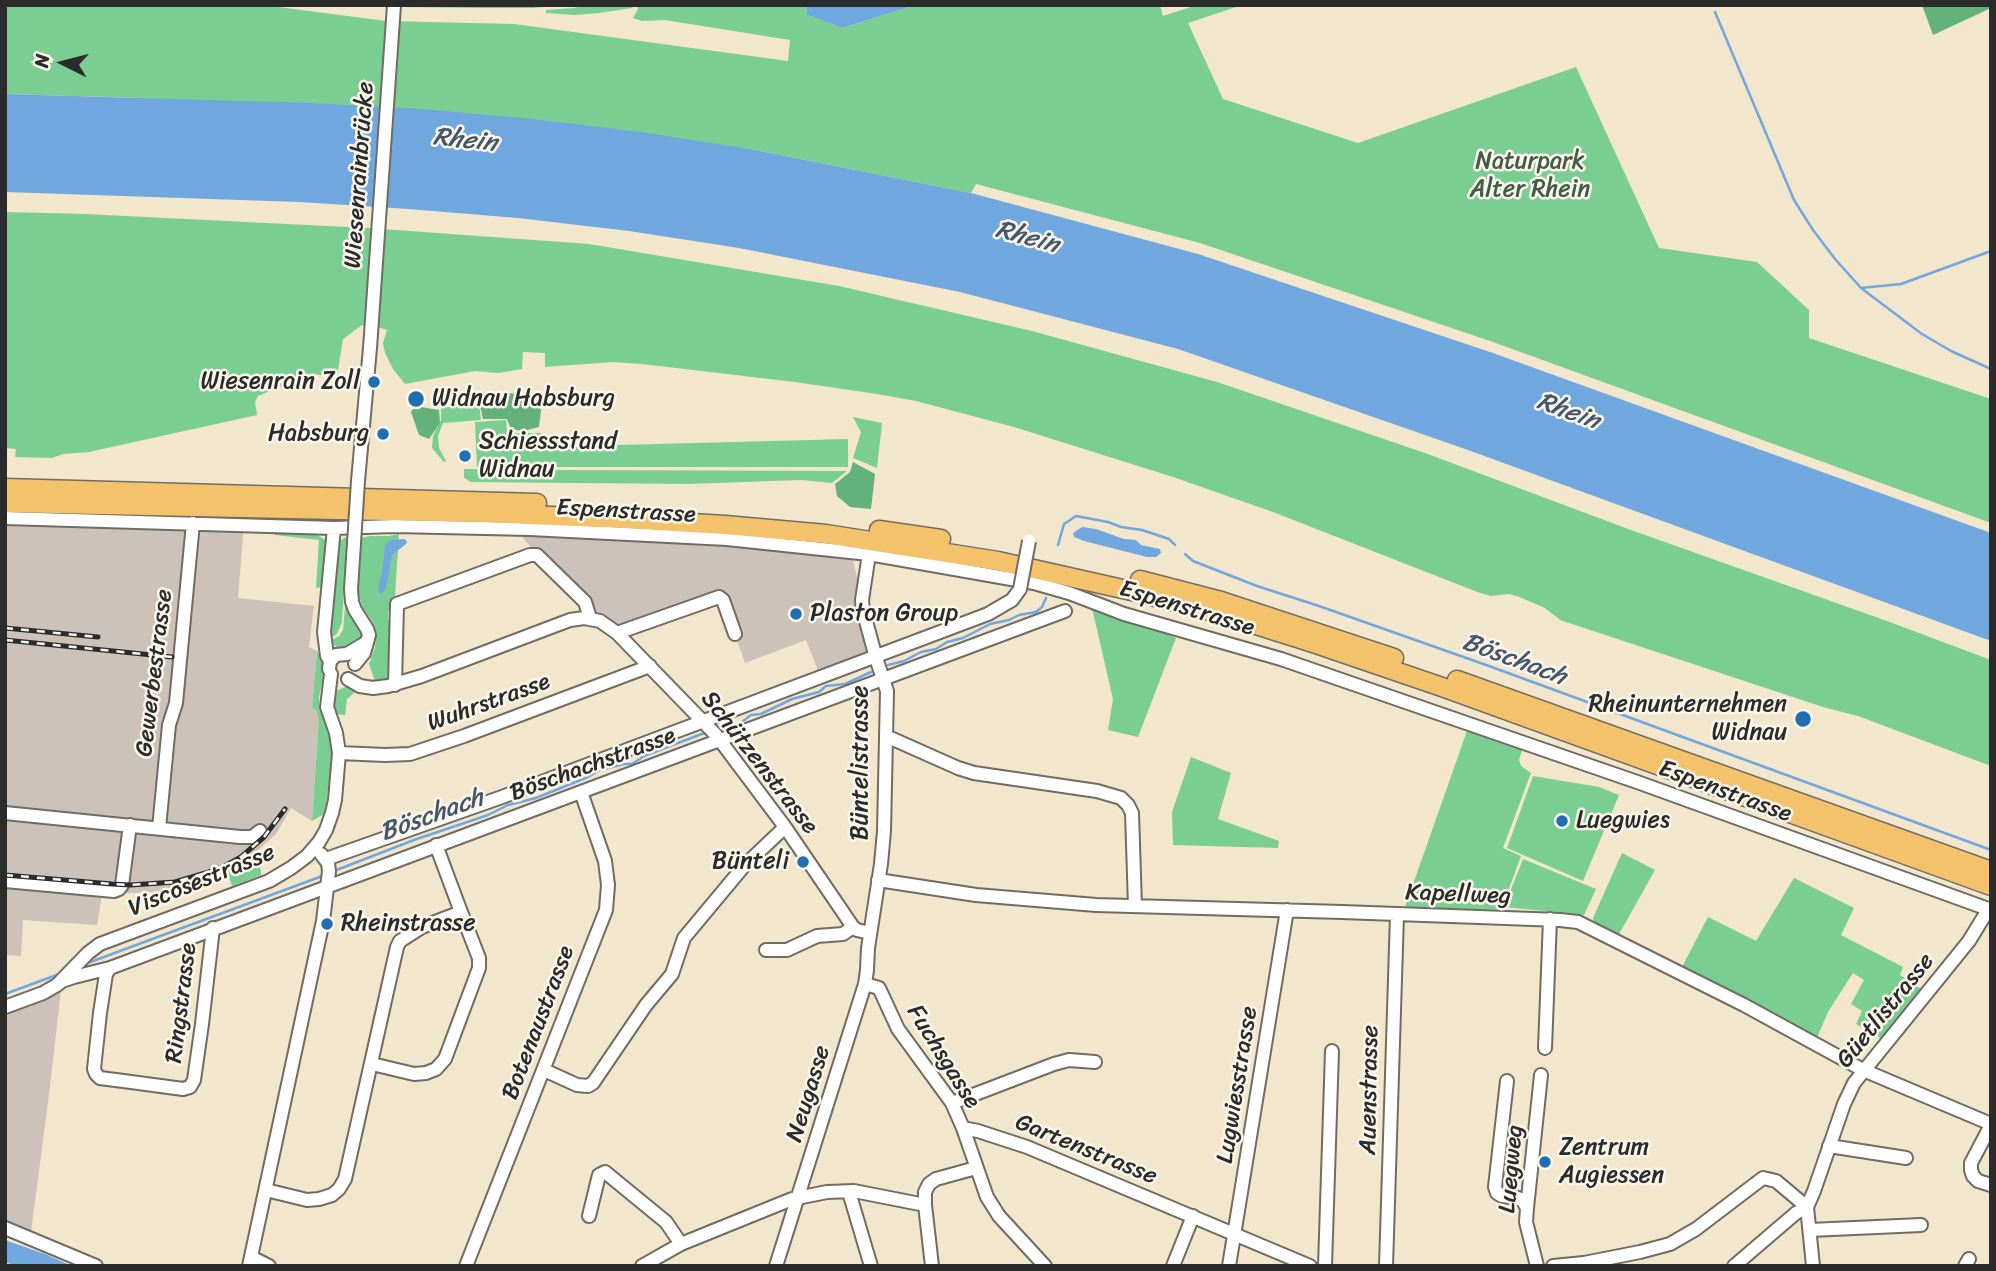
<!DOCTYPE html>
<html>
<head>
<meta charset="utf-8">
<style>
  body { margin:0 }
  #map { position:relative; width:1996px; height:1271px; overflow:hidden; background:#f2e6cc; font-family:Sriracha,sans-serif }
  canvas { display:block }
  .frame { position:absolute; inset:0; border:7px solid #2b2b2b; pointer-events:none }
  .north { position:absolute; left:28px; top:28px; width:70px; height:70px; -webkit-text-stroke:5px #fbf7ec; paint-order:stroke; rotate:276deg; font-size:19px; font-weight:700; line-height:28px; text-align:center; color:#2b2b2b }
  .north::after { content:''; display:block; margin:auto; width:24px; height:32px; background:#2b2b2b; clip-path:polygon(50% 0,100% 100%,50% 72%,0 100%) }
</style>
</head>
<body>
<div id="map">
<canvas width="1996" height="1271"></canvas>
<div class="frame"></div>
<div class="north">N</div>
</div>
<script>
const context = document.querySelector('canvas').getContext('2d');
context.lineJoin = 'round';
function fill(path, color) {
  context.fillStyle = color;
  context.fill(path, 'evenodd');
}
function shape(rows) {
  const path = new Path2D();
  for (const r of rows) {
    path.moveTo(r[0], r[1]);
    for (let i = 2; i < r.length; i += 2) path.lineTo(r[i], r[i + 1]);
  }
  return path;
}
function strokePath(path, color, width, dash) {
  context.strokeStyle = color;
  context.lineWidth = width;
  context.lineCap = dash ? 'butt' : 'round';
  context.setLineDash(dash || []);
  context.stroke(path);
}
function label(font, color, halo, rows, align = 'center') {
  context.font = font + ' Sriracha,sans-serif';
  context.lineWidth = 5;
  context.setLineDash([]);
  context.textBaseline = 'middle';
  context.strokeStyle = halo;
  context.fillStyle = color;
  for (const [text, x, y, turn = 0] of rows) {
    context.save();
    context.translate(x, y);
    context.rotate((+turn || 0) * Math.PI / 180);
    context.textAlign = isNaN(turn) ? turn : align;
    if (halo) context.strokeText(text, 0, 0);
    context.fillText(text, 0, 0);
    context.restore();
  }
}
const industrial = shape([
  [5,518,244,524,238,598,314,606,309,647,317,651,312,707,316,711,319,718,312,821,291,808,276,834,258,850,248,858,203,881,154,892,102,894,97,925,23,920,21,956,5,955],
  [520,534,725,544,852,556,876,658,820,676,806,640,745,663,723,600,617,633,589,612,537,555],
  [62,981,49,1095,30,1239,5,1228,5,1007]
]);
const green = shape([
  [5,5,263,5,386,21,514,24,788,61,790,40,665,20,642,21,633,18,638,9,637,5,806,5,807,15,842,28,916,5,1160,5,1163,16,1197,5,1242,5,1188,23,1223,99,1358,143,1576,67,1659,248,1757,262,1809,310,1809,338,1991,399,1991,523,1493,342,1200,243,976,184,971,193,750,149,140,98,5,94],
  [401,5,564,5,533,8,480,8,400,7],
  [587,5,633,5,632,8,599,13,575,15,546,13,546,10,574,8],
  [5,212,85,214,368,228,589,244,839,286,1032,331,1217,382,1425,453,1631,530,1887,621,1991,660,1991,766,1858,716,1823,707,1560,620,1545,608,1517,596,1508,594,1491,596,1480,593,1273,512,1173,477,1014,427,916,401,877,394,795,382,642,364,613,362,545,367,545,353,523,352,522,369,498,373,475,371,405,384,393,369,385,353,383,343,387,330,381,328,362,325,343,339,337,376,310,374,258,396,255,402,257,415,89,452,63,454,52,458,15,457,16,449,5,448],
  [479,404,481,420,443,423,438,436,439,448,446,461,444,462,432,448,433,436,441,420,441,408],
  [853,417,882,423,877,468,853,458,861,432],
  [506,420,507,433,541,433,543,447,848,439,848,467,477,467,475,422],
  [464,469,547,470,847,471,832,483,801,480,689,484,471,482,464,478],
  [275,529,316,534,325,540,327,549,324,586,322,587,316,588,319,540,275,535],
  [399,534,394,611,388,611,388,620,392,622,390,677,386,680,375,682,369,664,375,647,376,634,372,621,363,608,358,594,361,538,370,536,389,536],
  [347,536,342,622,337,634,330,638,329,632,338,546,340,541],
  [346,596,363,635,356,647,339,649,332,643,334,642,332,640,339,636,343,630],
  [1092,608,1141,624,1176,638,1138,737,1108,730,1113,699],
  [317,651,322,660,323,678,319,697,319,708,328,730,332,753,326,806,324,814,312,821,319,718,316,711,312,707],
  [348,686,353,688,355,692,347,699,345,715,335,714,332,708,333,699,338,690],
  [1467,731,1522,750,1519,760,1521,766,1531,773,1503,848,1521,856,1501,910,1405,907],
  [1191,757,1231,773,1218,819,1279,841,1278,848,1173,845,1172,812],
  [1533,776,1599,787,1619,795,1583,881,1507,848],
  [255,853,261,871,261,875,232,886,227,872],
  [1622,853,1655,870,1618,936,1595,924,1593,918],
  [1523,859,1596,889,1584,915,1504,907],
  [1794,878,1854,908,1841,935,1903,967,1900,975,1923,990,1882,1039,1856,1024,1862,1011,1851,1004,1864,980,1853,973,1828,1012,1816,1040,1681,969,1708,917,1756,941]
]);
const forest = shape([
  [1922,5,1991,5,1991,8,1933,35],
  [510,393,536,398,541,410,539,427,523,431,511,429,507,419,483,419,480,406],
  [415,406,439,410,440,423,429,439,419,435,411,412],
  [853,462,875,474,871,509,850,507,837,496,835,484,850,472]
]);
const water = shape([
  [806,5,916,5,842,28,807,15],
  [5,94,310,103,422,109,533,119,641,132,750,149,971,193,1198,254,1490,352,1991,533,1991,641,1468,450,1178,349,960,292,739,248,629,231,518,218,408,209,300,202,5,192],
  [1082,527,1096,529,1124,539,1136,540,1141,545,1160,549,1161,553,1156,557,1147,557,1084,541,1074,537,1073,533],
  [404,539,407,541,406,544,392,555,386,588,382,594,378,592,379,585,382,573,385,545,391,540],
  [5,1240,45,1254,72,1266,16,1266,5,1262]
]);
const stream = shape([
  [1715,12,1794,200,1813,230,1835,259,1861,288,1922,334,1951,351,1991,369],
  [1861,288,1901,284,1991,251],
  [1058,545,1064,524,1076,516,1108,522,1121,527,1142,530,1169,539,1175,545],
  [1185,554,1193,561,1257,586,1319,606,1489,666,1991,850],
  [888,665,904,661,921,652,936,649,947,642,963,638,990,624,1009,620,1019,615,1036,612,1042,607,1046,598],
  [716,729,727,725,738,725,751,715,761,714,792,699,819,692,826,686,845,684,871,672],
  [334,871,414,840,488,815,508,805,536,798,588,777,600,770,624,764,632,764,644,756,707,732],
  [85,964,325,875],
  [5,994,62,973]
]);
const minor = shape([
  [358,481,370,348,394,5],
  [5,518,334,528,395,526,530,529,727,539,869,554,1034,583,1069,593,1124,614,1281,659,1640,783,1991,910],
  [354,543,351,589,352,602,355,610,367,629,369,635,364,653,355,664],
  [617,633,719,597,723,600,735,634],
  [330,661,327,656,324,632,334,528],
  [329,669,330,661,336,655,347,654,367,642],
  [348,679,360,686,373,688,388,686,422,676,570,620,584,618,600,621,617,633,716,735,785,827,853,927,857,930,870,933],
  [395,685,397,604,530,555,537,555,585,602,590,618],
  [886,736,958,768,974,773,1097,791,1121,798,1128,805,1132,813,1135,906],
  [339,753,385,755,410,754,464,736,650,666],
  [5,813,240,837,252,837,260,831],
  [159,828,169,725,176,703,193,523],
  [326,859,502,797,988,614,1012,600,1020,589],
  [878,880,976,895,1096,905,1342,912,1560,920,1578,922,1744,1005,1863,1070,1991,1124],
  [5,881,114,891,119,889,122,885,130,825],
  [766,950,787,950,817,936,843,934,853,927],
  [110,968,106,974,100,1013,94,1069,96,1074,100,1078,131,1082,183,1089,190,1087,194,1080,202,1024,213,928],
  [865,984,879,988,898,1029,952,1103,963,1128,987,1197,999,1216,1045,1266],
  [57,985,62,981,74,977,110,968,1065,611],
  [5,1007,43,993,57,985,88,953,100,944,269,881,291,868,307,856,319,842,326,830,332,813,335,800,339,753,336,733,327,707,331,674],
  [1545,1048,1550,919],
  [372,1064,414,1074,426,1073,436,1069,445,1059,479,968,479,958,461,912],
  [544,1070,577,1085,588,1086,593,1083,646,1005,672,974,684,938,744,866,785,827],
  [1507,1081,1495,1187,1497,1193,1502,1196,1518,1198,1523,1201,1527,1208],
  [952,1103,1054,1064,1069,1060,1095,1062],
  [1991,1125,1971,1163,1971,1170,1973,1176,1978,1181,1991,1185],
  [963,1128,978,1131,1027,1147,1310,1266],
  [1829,1146,1906,1158],
  [266,1190,307,1200,319,1199,332,1195,339,1189,345,1179,397,947,400,941,422,927,461,912,436,845],
  [849,1192,871,1266],
  [925,1205,932,1266],
  [589,1216,599,1175,605,1172,666,1222,681,1244],
  [5,1228,96,1266],
  [1810,1230,1921,1225],
  [251,1257,269,1266],
  [249,1266,323,921,329,871,328,863,321,854],
  [466,1266,606,910,608,885,605,861,581,792],
  [642,1266,681,1244,792,1199,827,1192,854,1191,925,1205,925,1192,929,1184,936,1179,976,1168],
  [776,1266,865,984,867,970,868,948,881,864,884,831,887,691,876,658,863,610,862,600,869,554],
  [1173,1266,1193,1216],
  [1229,1266,1287,910],
  [1325,1266,1332,1051],
  [1386,1266,1397,915],
  [1537,1266,1526,1222,1527,1208,1541,1075],
  [1553,1266,1584,1263,1640,1252,1670,1244,1696,1229,1763,1178,1776,1181,1807,1207,1796,1213,1734,1266],
  [1813,1266,1807,1207,1814,1191,1844,1104,1854,1083,1969,941,1988,910],
  [1965,1266,1969,1259]
]);
const highway = shape([
  [5,488,537,503],
  [5,503,480,513,626,519,725,525,826,534,998,561,1136,592,1221,614,1316,644,1442,687,1991,886],
  [879,530,941,539],
  [1140,580,1221,601,1394,658],
  [1457,680,1991,871]
]);
const rail = shape([
  [5,628,98,637],
  [5,640,172,657],
  [5,875,112,884,130,885,175,882,219,869,241,857,264,837,285,809]
]);
const minorBridge = shape([
  [354,543,358,481],
  [1020,589,1029,541]
]);
const markers = [
  [374,382,7,"#1f6fb2"],
  [416,399,9,"#1f6fb2"],
  [383,434,7,"#1f6fb2"],
  [465,456,7,"#1f6fb2"],
  [796,614,7,"#1f6fb2"],
  [1803,719,9,"#1f6fb2"],
  [1562,821,7,"#1f6fb2"],
  [803,862,7,"#1f6fb2"],
  [327,924,7,"#1f6fb2"],
  [1545,1162,7,"#1f6fb2"]
];
const parkNames = [
  ["Naturpark",1530,162],
  ["Alter Rhein",1530,190]
];
const streetNames = [
  ["Wiesenrainbrücke",360,175,-86],
  ["Espenstrasse",626,512,3],
  ["Espenstrasse",1187,609,17],
  ["Gewerbestrasse",155,673,-83],
  ["Wuhrstrasse",489,703,-20],
  ["Schützenstrasse",759,763,52],
  ["Büntelistrasse",861,763,-90],
  ["Böschachstrasse",593,765,-20],
  ["Espenstrasse",1725,792,20],
  ["Viscosestrasse",202,881,-22],
  ["Kapellweg",1458,895,2],
  ["Ringstrasse",182,1003,-83],
  ["Güetlistrasse",1886,1011,-51],
  ["Botenaustrasse",539,1023,-69],
  ["Fuchsgasse",943,1057,58],
  ["Lugwiesstrasse",1238,1085,-81],
  ["Auenstrasse",1370,1090,-89],
  ["Neugasse",809,1094,-73],
  ["Gartenstrasse",1086,1150,22],
  ["Luegweg",1512,1169,-85]
];
const poiNames = [
  ["Wiesenrain Zoll",360,382,"right"],
  ["Widnau Habsburg",432,399],
  ["Habsburg",369,434,"right"],
  ["Schiessstand",479,442],
  ["Widnau",479,470],
  ["Plaston Group",810,614],
  ["Rheinunternehmen",1787,705,"right"],
  ["Widnau",1787,733,"right"],
  ["Luegwies",1576,821],
  ["Bünteli",789,862,"right"],
  ["Rheinstrasse",341,924],
  ["Zentrum",1559,1148],
  ["Augiessen",1559,1176]
];
const waterNames = [
  ["Rhein",465,141,6],
  ["Rhein",1027,238,15],
  ["Rhein",1568,412,20],
  ["Böschach",1514,660,20],
  ["Böschach",432,816,-20]
];
fill(industrial, '#ccc2b9');
fill(green, '#7ace91');
fill(forest, '#63b17b');
fill(water, '#71a7df');
strokePath(stream, '#71a7df', 2.5);
strokePath(minor, '#716c63', 16);
strokePath(highway, '#716c63', 21);
strokePath(minor, '#fff', 12);
strokePath(highway, '#f3c26a', 18);
strokePath(rail, '#2b2b2b', 5);
strokePath(rail, '#fbf7ec', 2.5, [8]);
strokePath(minorBridge, '#716c63', 16, []);
strokePath(minorBridge, '#fff', 12);
for (const [x, y, r, color] of markers) {
  const dot = new Path2D();
  dot.arc(x, y, r, 0, 2 * Math.PI);
  context.fillStyle = color;
  context.fill(dot);
  strokePath(dot, '#fbf7ec', 2.5);
}
label('24px', '#435c4a', '#fbf7ec', parkNames);
label('24px', '#2b2b2b', '#fbf7ec', streetNames);
label('24px', '#2b2b2b', '#fbf7ec', poiNames, 'left');
label('italic 26px', '#44566a', '#fbf7ec', waterNames);
</script>
</body>
</html>
